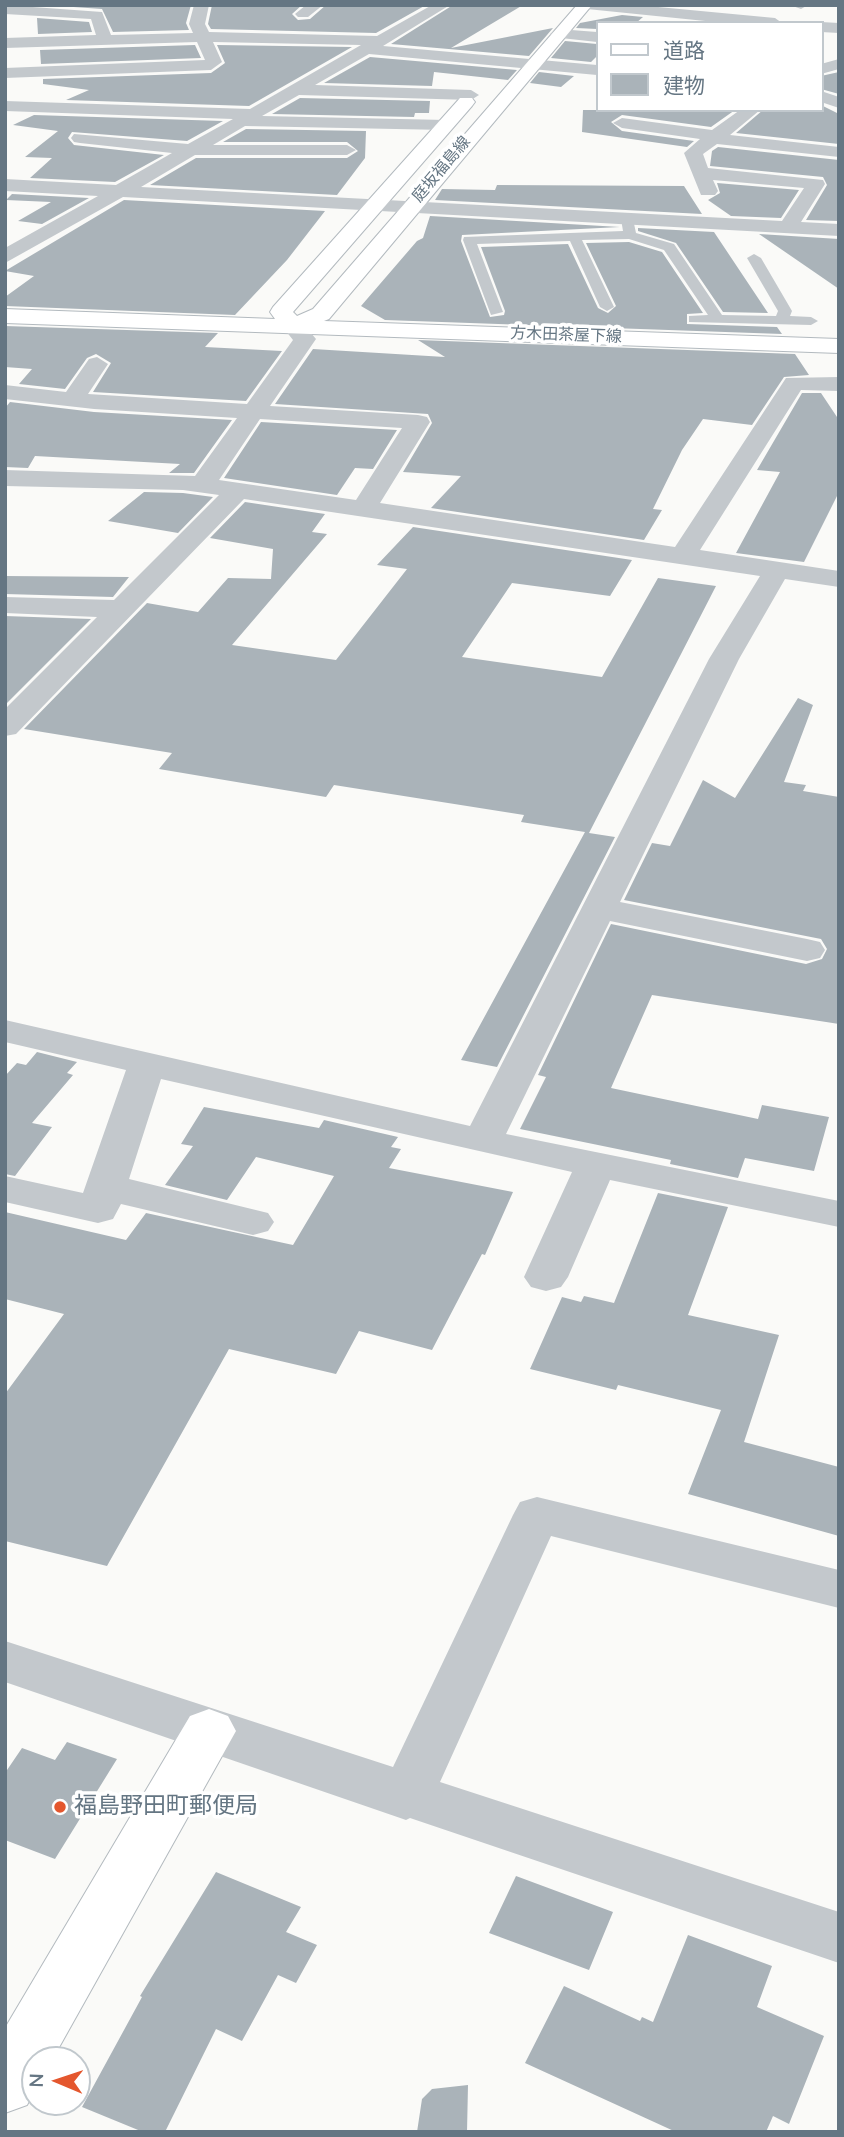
<!DOCTYPE html>
<html>
<head>
<meta charset="utf-8">
<style>
  body { margin:0 }
  #map { position:relative; width:844px; height:2137px; overflow:hidden; background:#fafaf8; font-family:"Nunito Sans","Noto Sans JP",sans-serif }
  canvas { display:block }
  .frame { position:absolute; inset:0; border:7px solid #657683; pointer-events:none }
  .legend { position:absolute; left:596px; top:21px; width:228px; height:91px; box-sizing:border-box; background:#fff; border:2px solid #c1c8cd; margin:0; padding:9px 12px; list-style:none; font-size:21px; color:#657683 }
  .legend li { display:flex; align-items:center; gap:14px; height:35px }
  .legend b { width:35px; border:2px solid #c1c8cd }
  .north { position:absolute; left:21px; top:2046px; width:70px; height:70px; box-sizing:border-box; background:#fff; border:2px solid #c1c8cd; border-radius:50%; rotate:272deg; font-size:19px; font-weight:700; line-height:28px; text-align:center; color:#657683 }
  .north::after { content:''; display:block; margin:auto; width:24px; height:32px; background:#e4572e; clip-path:polygon(50% 0,100% 100%,50% 72%,0 100%) }
</style>
</head>
<body>
<div id="map">
<canvas width="844" height="2137"></canvas>
<div class="frame"></div>
<ul class="legend">
<li><b style="height:9px;background:#fff"></b>道路</li>
<li><b style="height:19px;background:#aab3b9"></b>建物</li>
</ul>
<div class="north">N</div>
</div>
<script>
const context = document.querySelector('canvas').getContext('2d');
context.lineJoin = 'round';
function fill(path, color) {
  context.fillStyle = color;
  context.fill(path, 'evenodd');
}
function shape(rows) {
  const path = new Path2D();
  for (const r of rows) {
    path.moveTo(r[0], r[1]);
    for (let i = 2; i < r.length; i += 2) path.lineTo(r[i], r[i + 1]);
  }
  return path;
}
function strokePath(path, color, width, dash) {
  context.strokeStyle = color;
  context.lineWidth = width;
  context.lineCap = dash ? 'butt' : 'round';
  context.setLineDash(dash || []);
  context.stroke(path);
}
function label(font, color, halo, rows, align = 'center') {
  context.font = font + ' "Nunito Sans","Noto Sans JP",sans-serif';
  context.lineWidth = 7;
  context.setLineDash([]);
  context.textBaseline = 'middle';
  context.strokeStyle = halo;
  context.fillStyle = color;
  for (const [text, x, y, turn = 0] of rows) {
    context.save();
    context.translate(x, y);
    context.rotate((+turn || 0) * Math.PI / 180);
    context.textAlign = isNaN(turn) ? turn : align;
    if (halo) context.strokeText(text, 0, 0);
    context.fillText(text, 0, 0);
    context.restore();
  }
}
const building = shape([
  [45,5,191,5,186,23,189,30,113,32,102,9],
  [212,5,302,5,292,14,298,20,310,19,326,5,426,5,376,33,211,29,208,24],
  [453,5,523,5,451,48,553,28,529,56,391,44],
  [622,15,643,17,636,23,597,23,597,29,576,28,580,23],
  [37,18,89,22,92,32,38,34],
  [565,41,597,44,597,56,591,62,551,58],
  [195,45,201,58,41,64,40,50],
  [217,45,352,47,249,106,66,100,89,90,43,84,43,79,211,73,225,63],
  [370,57,517,70,508,80,434,72,432,86,324,83],
  [539,72,574,76,561,87,530,83],
  [839,72,839,94,821,89,821,76],
  [300,98,430,101,429,113,415,113,414,117,272,114],
  [821,105,839,114,839,144,736,133,763,110,821,110],
  [583,110,735,110,711,127,622,115,611,122,622,131,694,141,687,147,582,132],
  [34,115,223,121,187,141,72,132,68,138,74,145,164,155,115,182,30,178,52,158,25,157,58,131,13,125],
  [246,129,366,131,365,158,337,195,150,185,196,158,347,158,358,151,347,142,223,142],
  [718,147,839,160,839,221,806,220,827,185,823,177,710,166,712,151],
  [717,183,799,190,781,218,731,216,708,200,720,193],
  [497,185,684,186,702,214,435,200,442,189,495,190],
  [12,194,89,198,42,224,18,221,51,202,6,200],
  [124,200,325,211,287,260,235,315,5,306,5,297,34,276,5,271],
  [430,216,620,227,462,235,461,241,490,317,504,315,505,311,481,247,568,244,598,308,608,313,616,306,586,243,629,242,662,252,703,313,687,314,687,324,777,327,782,334,385,320,361,306,417,241,423,238],
  [638,228,714,232,768,313,723,312,676,243,638,231],
  [759,234,839,239,839,289],
  [5,326,218,333,205,347,282,351,246,401,93,392,111,363,96,354,87,358,65,389,19,384,32,369,5,367],
  [418,340,795,354,809,375,784,377,752,425,703,419,682,450,653,509,662,510,644,540,431,508,461,476,403,472,432,423,428,414,275,404,313,349,445,357],
  [802,393,821,393,839,420,839,492,804,562,736,553,780,472,757,470],
  [10,402,94,412,232,420,194,473,169,473,180,464,35,456,28,468,5,467,5,408],
  [261,422,397,430,373,469,355,468,337,495,224,478],
  [144,492,183,493,213,497,178,533,108,521],
  [245,502,325,514,312,532,327,534,232,645,336,660,407,569,377,565,413,527,632,560,610,596,512,583,462,657,602,677,658,578,716,586,589,833,615,837,497,1067,461,1060,585,832,521,822,524,815,334,785,326,797,159,769,172,753,24,729,147,603,198,612,228,578,271,579,273,549,210,538],
  [5,576,129,577,113,597,5,594],
  [5,616,91,619,5,705],
  [798,698,813,705,784,782,806,785,803,791,839,797,839,1024,652,995,611,1088,758,1119,762,1105,829,1117,814,1171,745,1158,738,1178,670,1164,671,1160,520,1129,546,1077,538,1075,611,924,806,964,822,959,827,949,821,939,624,900,652,843,670,846,703,780,735,798],
  [37,1052,77,1062,67,1073,73,1075,32,1123,52,1127,15,1176,5,1174,5,1076,17,1063,26,1065],
  [204,1107,319,1128,324,1120,398,1137,391,1147,401,1149,389,1168,513,1192,485,1255,482,1254,432,1350,359,1331,336,1374,229,1349,107,1566,5,1541,5,1394,64,1314,5,1299,5,1212,126,1240,146,1213,293,1245,334,1176,256,1157,227,1200,165,1185,193,1146,181,1144],
  [658,1193,728,1207,688,1315,779,1335,744,1442,839,1467,839,1536,688,1494,721,1410,618,1385,616,1390,530,1369,562,1297,581,1302,584,1296,614,1303],
  [67,1742,117,1759,55,1859,5,1840,5,1773,22,1748,55,1760],
  [216,1872,301,1907,286,1932,317,1945,296,1983,278,1975,242,2041,216,2029,165,2132,143,2132,82,2107,142,1997,140,1996],
  [516,1876,613,1912,589,1970,489,1933],
  [688,1935,772,1966,757,2007,824,2036,789,2124,773,2116,766,2132,676,2132,525,2063,564,1986,640,2021,642,2017,653,2022],
  [468,2085,467,2132,417,2132,422,2099,432,2089]
]);
const lane = shape([
  [627,215,633,219,636,233,674,244,722,315,776,316,778,311,747,258,754,254,761,258,792,311,790,316,811,317,818,321,811,325,689,322,689,316,708,315,664,250,629,239,582,240,614,307,607,311,600,307,570,241,477,244,503,312,491,315,463,240,464,237,623,231,621,219,627,215]
]);
const street = shape([
  [5,5,102,12,111,35,193,33,189,24,194,5,209,5,205,24,209,32,377,36,432,5,450,5,383,46,597,65,597,75,369,54,315,85,471,90,479,95,471,100,299,95,262,116,446,120,455,125,446,130,245,126,213,145,347,145,356,150,347,155,195,155,141,187,782,221,804,188,713,180,718,191,715,195,701,195,684,153,700,139,622,128,613,123,622,118,712,130,740,110,760,110,730,135,839,147,839,157,717,144,703,154,708,168,823,180,825,184,801,222,839,224,839,236,123,197,5,263,5,248,98,196,5,191,5,179,116,185,172,153,80,143,74,142,71,138,74,134,188,144,233,119,5,111,5,101,250,109,361,45,213,42,222,62,211,70,5,78,5,68,205,60,197,42,5,48,5,38,96,35,91,19,5,14,5,5],
  [306,5,323,5,308,17,298,17,295,14,306,5],
  [580,5,637,5,775,18,782,23,725,23,587,9,580,5],
  [790,5,808,5,801,9,790,5],
  [821,22,839,23,839,33,821,32,821,22],
  [558,29,597,32,597,42,552,37,550,34,558,29],
  [839,59,839,69,821,74,821,64,839,59],
  [821,91,839,97,839,108,821,102,821,91],
  [293,319,301,321,316,339,270,406,418,415,427,417,430,422,380,503,675,547,786,378,839,377,839,391,801,390,700,550,839,571,839,587,785,579,739,659,620,902,807,939,820,942,825,950,820,958,807,961,610,921,506,1134,839,1201,839,1227,610,1180,568,1277,561,1287,546,1291,531,1287,524,1277,572,1172,161,1079,129,1179,268,1213,274,1222,268,1231,253,1235,121,1204,113,1219,98,1223,5,1202,5,1176,83,1193,126,1070,5,1042,5,1020,470,1126,709,659,760,576,244,499,16,734,5,736,5,709,97,617,5,613,5,597,114,600,219,495,183,490,5,486,5,470,195,476,237,418,94,409,5,399,5,385,66,392,89,359,97,357,108,364,88,394,247,404,293,340,282,326,293,319],
  [260,419,402,428,356,500,219,480,260,419],
  [537,1497,839,1570,839,1608,551,1536,440,1782,839,1912,839,1963,410,1818,406,1820,5,1682,5,1641,393,1767,513,1515,520,1502,537,1497]
]);
const secondary = shape([
  [577,5,592,5,329,319,324,321,839,339,839,353,5,323,5,309,275,319,270,312,273,307,460,98,472,98,475,102,472,106,293,312,297,316,313,309,577,5],
  [209,1709,228,1716,236,1731,52,2060,35,2060,35,2090,27,2105,5,2113,5,2028,190,1716,209,1709]
]);
const markers = [
  [60,1807,7,"#e4572e"]
];
const farStreetnames = [
  ["庭坂福島線",442,170,-50],
  ["方木田茶屋下線",566,336,2]
];
const nearPoinames = [
  ["福島野田町郵便局",74,1807]
];
fill(building, '#aab3b9');
strokePath(secondary, '#b3babf', 2);
fill(lane, '#c3c8cc');
fill(street, '#c3c8cc');
fill(secondary, '#fff');
for (const [x, y, r, color] of markers) {
  const dot = new Path2D();
  dot.arc(x, y, r, 0, 2 * Math.PI);
  context.fillStyle = color;
  context.fill(dot);
  strokePath(dot, '#fff', 2.5);
}
label('16px', '#657683', '#fff', farStreetnames);
label('23px', '#657683', '#fff', nearPoinames, 'left');
</script>
</body>
</html>
